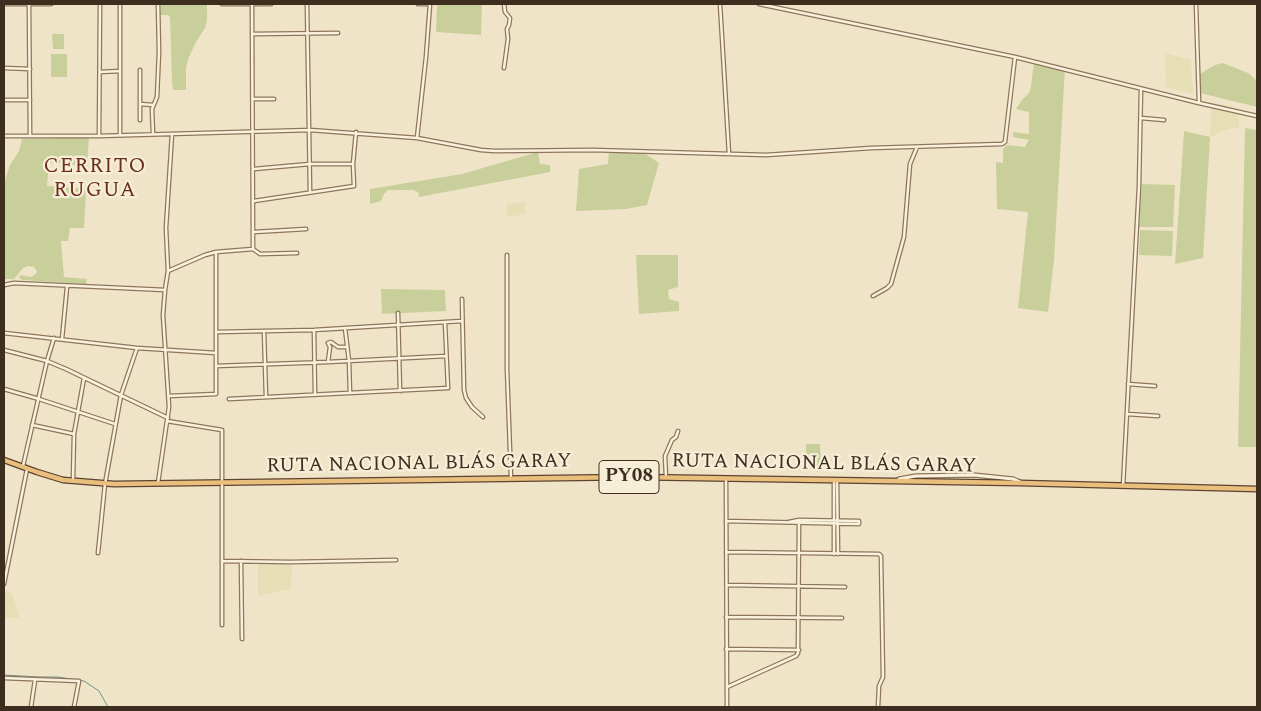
<!DOCTYPE html>
<html>
<head>
<meta charset="utf-8">
<style>
  body { margin:0 }
  #map { position:relative; width:1261px; height:711px; overflow:hidden; background:#f0e4c8; font-family:Spectral,serif }
  canvas { display:block }
  .frame { position:absolute; inset:0; border:5px solid #3d2e20; pointer-events:none }
</style>
</head>
<body>
<div id="map">
<canvas width="1261" height="711"></canvas>
<div class="frame"></div>
</div>
<script>
const context = document.querySelector('canvas').getContext('2d');
context.lineJoin = 'round';
function fill(path, color) {
  context.fillStyle = color;
  context.fill(path, 'evenodd');
}
function shape(rows) {
  const path = new Path2D();
  for (const r of rows) {
    path.moveTo(r[0], r[1]);
    for (let i = 2; i < r.length; i += 2) path.lineTo(r[i], r[i + 1]);
  }
  return path;
}
function strokePath(path, color, width, dash) {
  context.strokeStyle = color;
  context.lineWidth = width;
  context.lineCap = dash ? 'butt' : 'round';
  context.setLineDash(dash || []);
  context.stroke(path);
}
function label(font, color, halo, rows, align = 'center') {
  context.font = font + ' Spectral,serif';
  context.lineWidth = 4.5;
  context.setLineDash([]);
  context.textBaseline = 'middle';
  context.strokeStyle = halo;
  context.fillStyle = color;
  for (const [text, x, y, turn = 0] of rows) {
    context.save();
    context.translate(x, y);
    context.rotate((+turn || 0) * Math.PI / 180);
    context.textAlign = isNaN(turn) ? turn : align;
    if (halo) context.strokeText(text, 0, 0);
    context.fillText(text, 0, 0);
    context.restore();
  }
}
const farmland = shape([
  [1165,53,1191,60,1193,94,1166,87],
  [1211,102,1239,109,1239,128,1228,129,1210,137],
  [525,202,525,214,506,217,507,204],
  [258,563,292,564,291,589,258,596],
  [7,591,13,595,19,618,4,618,4,592]
]);
const green = shape([
  [437,4,482,4,481,35,436,32],
  [161,5,207,5,207,20,205,28,196,42,188,59,186,68,186,90,173,90,172,82,170,17,168,15,160,15],
  [52,34,64,34,64,49,53,49],
  [51,54,67,54,67,77,51,77],
  [1034,61,1065,68,1054,260,1048,312,1018,308,1028,212,997,209,996,162,1003,163,1003,149,1007,145,1025,147,1029,140,1013,137,1013,132,1029,134,1029,112,1016,109,1022,100,1029,93,1031,87],
  [1223,63,1248,73,1257,81,1257,107,1200,93,1200,74,1215,65],
  [1245,128,1257,130,1256,447,1238,447],
  [1184,131,1210,137,1203,258,1175,264],
  [89,137,87,166,49,162,47,186,86,189,84,228,70,228,68,241,61,241,64,277,87,279,86,284,22,280,19,277,21,275,31,277,36,274,37,271,34,267,28,266,23,268,14,279,4,279,4,183,10,165,19,151,22,139],
  [538,152,540,164,550,165,550,172,419,197,418,192,413,190,388,190,384,194,381,201,370,204,370,189,462,174],
  [609,152,644,153,659,163,647,205,626,209,576,211,579,169,608,164],
  [1142,184,1175,185,1173,227,1139,227],
  [1140,230,1173,231,1172,256,1139,255],
  [636,255,678,255,678,287,668,290,669,299,679,302,679,311,639,314],
  [381,289,445,290,446,311,382,314],
  [806,444,820,444,821,466,806,466]
]);
const stream = shape([
  [4,675,38,677,58,677,84,681,99,691,108,707]
]);
const minor = shape([
  [4,4,51,4],
  [29,4,30,136],
  [222,4,271,4],
  [307,4,310,192],
  [418,4,429,4],
  [720,4,729,154],
  [759,4,1015,57,1199,103,1257,116],
  [1196,4,1199,103],
  [253,34,338,33],
  [4,68,30,69],
  [504,68,508,39,507,29,509,25,510,18,505,12,504,4],
  [140,70,140,120],
  [100,72,120,71],
  [254,99,274,99],
  [4,100,30,100],
  [140,104,153,105],
  [1141,118,1164,120],
  [153,134,152,109,157,97,159,52,158,4],
  [120,135,120,4],
  [4,136,99,136,310,130,417,138,481,150,495,151,593,150,766,155,871,148,1002,144,1005,142,1015,57],
  [99,136,100,4],
  [417,138,426,57,430,4],
  [254,169,310,164,353,164],
  [254,201,354,186,353,164,356,132],
  [254,232,306,229],
  [253,249,260,254,297,253],
  [507,255,507,369,511,478],
  [168,271,205,255,216,252,253,249,252,4],
  [4,285,14,283,165,290],
  [873,296,887,288,891,284,904,237,910,164,917,147],
  [462,299,464,390,466,398,472,407,483,417],
  [398,313,400,391],
  [345,328,349,361,350,393],
  [314,330,315,395],
  [264,331,266,397],
  [217,332,314,330,462,321],
  [4,333,137,348,216,353],
  [62,339,67,287],
  [4,350,47,361,66,369,168,418],
  [328,362,330,347,328,343,331,342,338,347,347,347],
  [216,366,328,362,446,356],
  [1128,384,1155,386],
  [4,389,39,399,115,424],
  [169,396,216,394,216,252],
  [229,399,448,388,445,323],
  [1127,414,1158,416],
  [167,421,222,430,222,625],
  [32,425,74,434],
  [23,466,47,361,54,338],
  [666,477,665,456,672,440,676,437,678,431],
  [726,479,727,707],
  [73,480,74,434,84,378],
  [834,480,834,554],
  [837,480,838,554],
  [158,483,169,407,163,315,165,290,168,271,166,228,172,134],
  [1123,486,1139,186,1141,89],
  [726,521,859,524,859,521,799,520,789,522],
  [726,552,879,554,881,556,883,677,879,686,878,707],
  [98,553,105,484,121,395,137,348],
  [222,561,291,562,396,560],
  [241,561,242,639],
  [4,584,27,469],
  [727,585,845,587],
  [726,617,842,618],
  [726,649,799,650],
  [4,678,79,681,74,707],
  [727,687,796,656,798,653,799,520],
  [31,707,35,680]
]);
const tertiary = shape([
  [897,481,899,479,916,476,974,475,1013,479,1020,482]
]);
const trunk = shape([
  [4,460,37,472,63,480,114,484,634,477,1020,483,1257,489]
]);
const shields = [
  [629,477,60]
];
const shieldNames = [
  ["PY08",629,477]
];
const streetNames = [
  ["RUTA NACIONAL BLÁS GARAY",419,465,-1],
  ["RUTA NACIONAL BLÁS GARAY",824,465,1]
];
const neighbourhoodNames = [
  ["CERRITO",95,168],
  ["RUGUA",95,192]
];
fill(farmland, '#e6deb5');
fill(green, '#c9cf9b');
strokePath(stream, '#6f938a', 1);
strokePath(minor, '#8d765c', 5);
strokePath(tertiary, '#8d765c', 5.5);
strokePath(trunk, '#5b4430', 7);
strokePath(minor, '#faf1dc', 2.5);
strokePath(tertiary, '#faf1dc', 3);
strokePath(trunk, '#eabe7c', 4.5);
for (const [x, y, w] of shields) {
  const box = new Path2D();
  box.roundRect(x - w / 2, y - 16.5, w, 33, 4);
  context.fillStyle = '#f7eed8';
  context.fill(box);
  strokePath(box, '#3d2e20', 1);
}
label('bold 19px', '#3d2e20', null, shieldNames);
label('20px', '#3d2e20', '#f7eed8', streetNames);
context.letterSpacing = '1px';
label('21px', '#6b2e1e', '#f7eed8', neighbourhoodNames);
context.letterSpacing = '0px';
</script>
</body>
</html>
